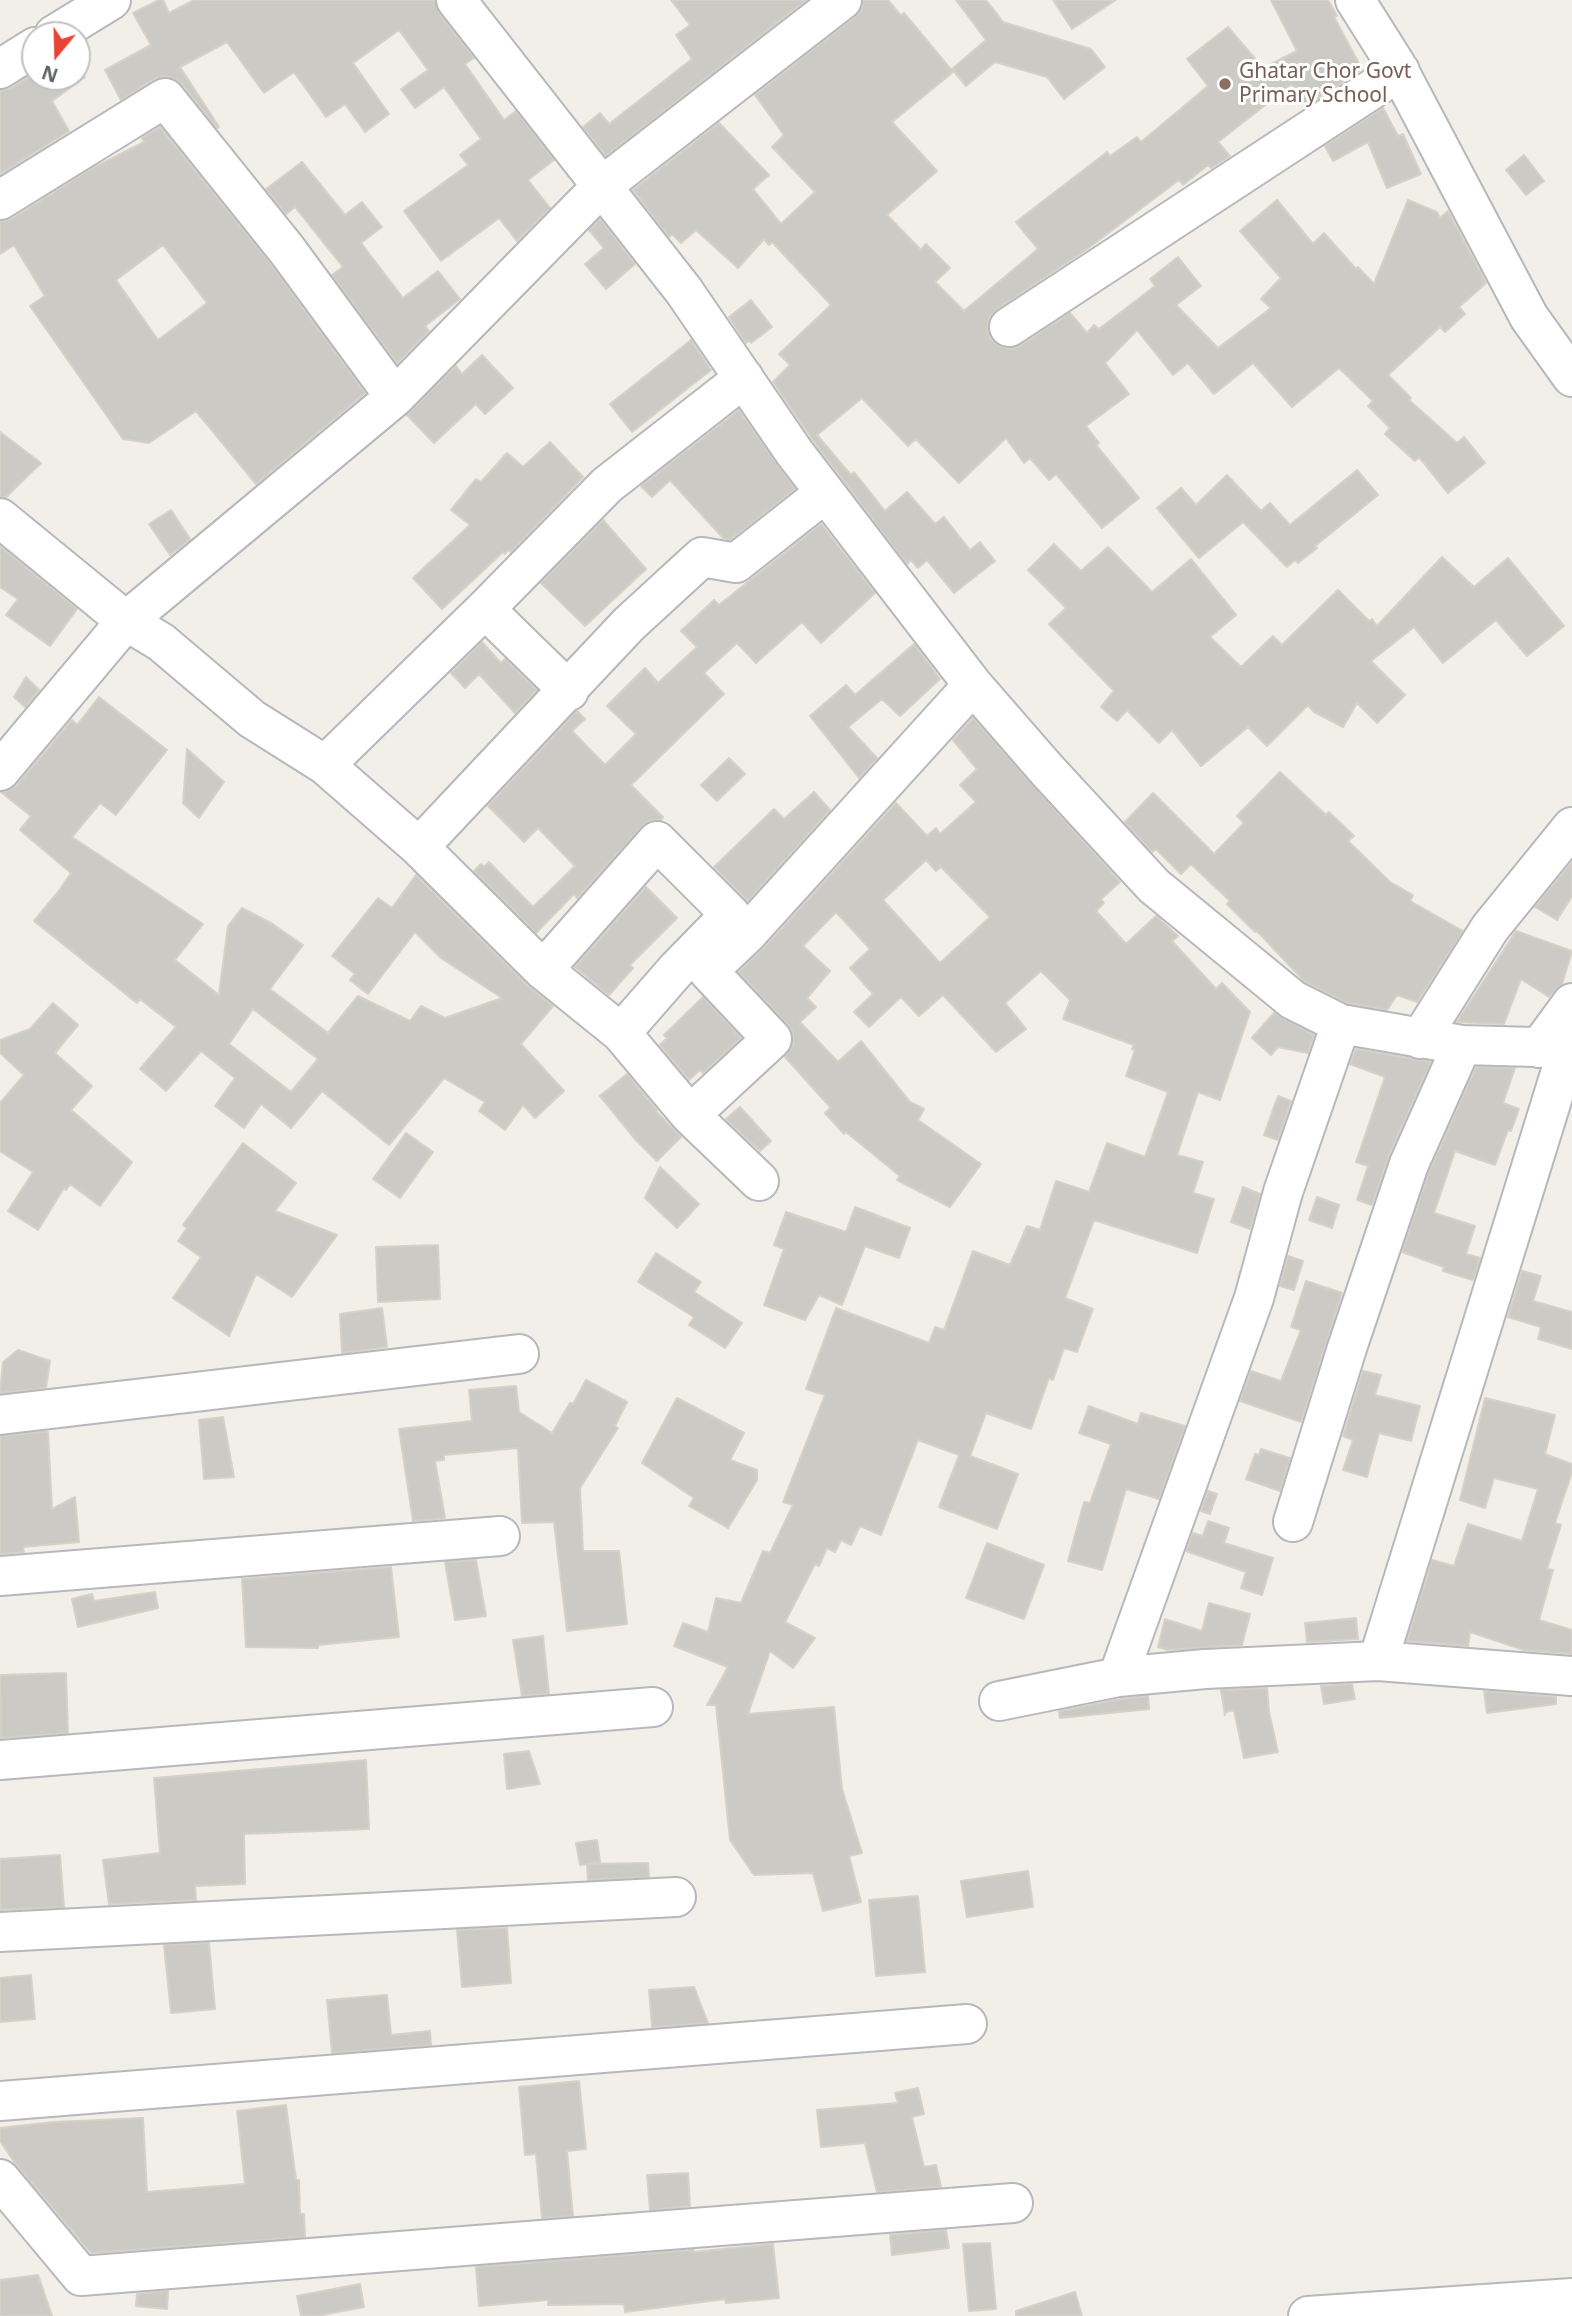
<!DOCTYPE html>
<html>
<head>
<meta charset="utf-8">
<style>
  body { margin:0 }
  #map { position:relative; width:1572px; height:2316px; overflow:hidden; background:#f1efe8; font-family:"Noto Sans",sans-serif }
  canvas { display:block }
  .north { position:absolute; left:21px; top:21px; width:70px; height:70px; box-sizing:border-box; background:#fff; border:2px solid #bfc1c3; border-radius:50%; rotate:199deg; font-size:19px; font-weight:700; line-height:28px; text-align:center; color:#5f6368 }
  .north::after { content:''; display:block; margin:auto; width:24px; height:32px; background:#ea4335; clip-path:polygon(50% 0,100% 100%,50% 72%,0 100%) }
</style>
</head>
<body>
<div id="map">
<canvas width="1572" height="2316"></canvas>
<div class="north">N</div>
</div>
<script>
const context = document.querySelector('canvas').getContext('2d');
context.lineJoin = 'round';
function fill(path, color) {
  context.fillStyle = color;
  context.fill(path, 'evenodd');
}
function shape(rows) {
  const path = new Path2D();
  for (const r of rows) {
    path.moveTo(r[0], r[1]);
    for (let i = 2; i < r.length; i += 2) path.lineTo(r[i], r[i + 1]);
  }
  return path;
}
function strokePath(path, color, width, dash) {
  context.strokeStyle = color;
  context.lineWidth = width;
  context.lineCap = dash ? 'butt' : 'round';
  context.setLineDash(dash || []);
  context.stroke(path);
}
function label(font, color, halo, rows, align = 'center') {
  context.font = font + ' "Noto Sans",sans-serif';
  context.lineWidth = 6;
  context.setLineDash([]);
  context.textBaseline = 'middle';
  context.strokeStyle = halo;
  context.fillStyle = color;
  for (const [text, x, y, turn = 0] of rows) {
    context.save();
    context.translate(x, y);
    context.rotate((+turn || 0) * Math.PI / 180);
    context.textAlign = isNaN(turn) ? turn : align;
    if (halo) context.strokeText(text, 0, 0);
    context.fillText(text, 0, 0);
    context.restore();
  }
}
const building = shape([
  [159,0,163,0,169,13,194,0,435,0,439,13,474,58,465,64,504,120,516,111,554,160,528,180,550,208,517,241,499,218,441,261,404,211,468,165,460,155,481,139,444,87,415,108,401,89,428,70,399,30,353,63,389,114,365,132,345,104,326,117,294,72,264,93,227,42,180,67,219,127,217,128,182,84,173,78,163,76,154,79,121,100,105,70,151,45,133,13,159,0],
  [671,0,806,0,606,156,583,127,600,113,609,124,692,59,676,35,690,25,671,0],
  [863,0,888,0,901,16,904,13,953,72,892,122,937,171,887,215,921,250,926,244,950,268,935,282,964,311,1038,249,1016,222,1107,152,1110,156,1137,137,1141,142,1208,86,1187,59,1228,27,1263,68,1297,51,1271,0,1328,0,1337,16,1334,17,1362,69,1305,107,1292,84,1218,142,1230,156,1211,168,1208,165,1183,185,1179,180,1083,252,997,309,989,318,987,329,990,338,999,346,1011,349,1021,345,1070,313,1087,333,1094,325,1099,329,1155,286,1150,279,1178,257,1201,286,1176,305,1218,348,1271,308,1261,299,1281,278,1240,231,1277,200,1313,244,1324,233,1356,269,1358,267,1374,284,1408,200,1437,212,1440,218,1448,211,1486,283,1459,307,1465,314,1445,332,1440,327,1388,375,1411,398,1409,400,1457,443,1464,437,1485,463,1448,493,1419,457,1415,461,1385,434,1390,428,1368,406,1373,401,1339,368,1292,407,1253,363,1214,394,1188,363,1173,375,1137,330,1105,363,1129,394,1086,426,1099,443,1096,445,1139,498,1102,528,1056,474,1049,480,1030,458,1024,463,1006,438,959,483,916,439,908,446,862,398,817,435,851,475,854,472,885,511,907,492,935,524,944,517,970,550,980,542,995,561,954,593,927,560,918,568,911,560,907,564,812,439,773,382,790,365,779,354,831,305,772,242,769,245,764,239,738,268,696,230,681,243,672,234,669,237,633,190,719,123,769,175,753,189,781,224,815,192,772,147,784,135,755,95,855,17,862,9,863,0],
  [956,0,986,0,1003,22,1091,49,1105,67,1064,99,1047,77,995,62,966,86,952,69,986,40,956,0],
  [1053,0,1116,0,1072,29,1053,0],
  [28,77,85,77,52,101,69,131,0,174,0,91,12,88,28,77],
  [1383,108,1398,136,1403,134,1421,174,1387,188,1368,142,1333,161,1325,146,1383,108],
  [160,127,270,263,365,393,256,484,196,411,149,443,123,439,30,306,45,296,14,245,0,254,0,222,11,219,91,169,144,142,142,138,160,127],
  [163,245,207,303,158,340,116,280,163,245],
  [1524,155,1544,181,1526,195,1506,170,1524,155],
  [302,162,345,215,362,202,382,227,361,243,403,298,438,271,460,299,425,326,429,331,397,363,332,275,343,267,295,207,286,214,266,189,302,162],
  [600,219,635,264,606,289,585,264,604,248,589,230,600,219],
  [751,300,772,327,751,343,749,340,746,343,729,317,751,300],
  [691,340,711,370,632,432,610,404,691,340],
  [482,355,513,388,485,414,476,404,434,443,407,415,456,366,462,374,482,355],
  [739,410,795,489,730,540,723,538,670,480,652,497,641,486,739,410],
  [0,432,41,463,6,497,0,497,0,432],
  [550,442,583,477,511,552,508,550,505,554,503,552,442,609,413,578,470,525,451,510,476,479,481,482,507,453,523,467,550,442],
  [1357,470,1378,495,1315,546,1317,548,1298,563,1295,560,1287,567,1243,522,1199,558,1157,508,1181,488,1196,505,1227,475,1261,511,1270,503,1290,525,1357,470],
  [171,510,190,539,170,555,149,524,171,510],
  [603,520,646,569,585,626,541,583,603,520],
  [821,524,875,593,821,643,802,622,756,663,737,643,704,673,724,694,631,785,663,817,661,820,650,820,641,827,577,898,574,894,536,933,474,871,481,864,484,867,489,862,533,907,575,866,538,828,524,842,488,806,577,711,585,719,572,731,605,765,636,734,607,706,645,668,658,683,697,647,681,631,714,600,719,605,821,524],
  [1054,544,1081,571,1108,547,1152,592,1191,559,1236,615,1210,637,1241,667,1273,636,1282,645,1338,590,1369,621,1372,619,1377,626,1442,557,1474,587,1508,558,1564,626,1527,656,1496,620,1443,663,1414,627,1371,661,1405,695,1377,723,1357,703,1343,727,1314,712,1308,705,1267,746,1248,727,1201,766,1172,730,1159,743,1127,710,1117,721,1101,707,1114,691,1049,624,1066,608,1028,570,1054,544],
  [0,546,77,609,50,646,6,615,18,599,0,587,0,546],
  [482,642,501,663,505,659,537,690,515,713,479,674,465,688,451,673,482,642],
  [914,644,940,679,900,716,882,699,848,727,877,758,859,778,810,716,846,685,855,695,914,644],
  [26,677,39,690,25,707,14,697,26,677],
  [99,697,167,750,116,815,100,803,72,837,203,924,175,960,219,995,228,926,242,908,271,923,303,945,270,989,328,1033,358,996,410,1021,421,1006,445,1018,502,998,441,958,415,932,368,994,350,980,355,974,332,956,378,898,392,908,416,875,528,986,553,1006,521,1044,564,1091,535,1118,523,1105,505,1130,479,1111,485,1102,444,1078,389,1145,322,1091,291,1128,261,1104,244,1128,215,1106,235,1078,201,1051,166,1091,140,1069,176,1027,140,999,137,1003,34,921,58,892,71,873,20,830,31,816,1,792,8,791,17,785,72,720,77,725,99,697],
  [253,1009,318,1059,291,1092,229,1044,253,1009],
  [973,718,1120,882,1101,899,1104,903,1096,911,1126,944,1156,916,1178,936,1172,941,1216,989,1222,983,1250,1012,1220,1100,1198,1092,1177,1155,1203,1162,1193,1193,1214,1199,1197,1253,1094,1220,1065,1298,1093,1309,1077,1352,1064,1348,1053,1380,1049,1378,1031,1429,986,1413,970,1456,1018,1474,997,1529,939,1507,959,1455,918,1440,881,1535,860,1526,851,1545,841,1540,835,1552,827,1548,819,1566,815,1564,785,1622,815,1638,793,1668,770,1651,748,1714,834,1707,842,1789,862,1853,849,1856,861,1902,823,1911,813,1873,754,1875,730,1840,716,1705,707,1705,728,1667,674,1646,683,1623,708,1632,716,1598,741,1603,763,1551,770,1553,793,1505,783,1502,825,1395,806,1389,836,1308,929,1343,935,1327,944,1330,973,1251,1010,1265,1027,1226,1040,1230,1056,1181,1089,1192,1107,1143,1145,1157,1168,1092,1126,1076,1135,1050,1132,1049,1134,1045,1063,1019,1070,1000,1041,971,1005,1003,1026,1029,996,1052,943,995,919,1016,901,997,869,1027,854,1012,873,994,850,968,870,949,836,912,803,946,830,971,807,998,816,1007,800,1022,838,1062,861,1041,910,1102,924,1109,918,1120,981,1164,950,1207,897,1180,900,1176,846,1132,844,1134,825,1113,831,1108,785,1057,793,1045,793,1033,788,1025,739,972,763,949,896,803,927,836,936,828,940,834,976,802,960,785,977,769,953,740,973,718],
  [926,860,936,871,941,867,990,917,940,963,883,900,926,860],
  [187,749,224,782,199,818,183,803,187,749],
  [729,758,745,774,717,801,701,785,729,758],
  [1280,772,1326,815,1329,812,1354,836,1348,841,1390,882,1413,895,1410,901,1463,931,1417,1002,1397,995,1387,1010,1348,1003,1305,982,1257,931,1255,932,1227,904,1230,901,1191,864,1181,874,1156,849,1152,852,1125,822,1153,793,1214,854,1244,823,1237,816,1280,772],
  [814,792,830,810,748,901,714,867,774,809,784,819,814,792],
  [1572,862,1572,896,1557,920,1535,907,1572,862],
  [646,887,677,918,630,965,633,968,609,995,575,967,646,887],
  [1516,931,1572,951,1562,984,1549,997,1521,979,1504,1024,1457,1022,1516,931],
  [703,997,741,1038,703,1073,700,1070,689,1080,660,1045,667,1038,664,1035,703,997],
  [53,1003,78,1025,55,1053,92,1086,71,1110,132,1162,100,1206,70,1184,66,1190,64,1188,38,1230,8,1211,33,1172,0,1151,0,1103,24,1075,0,1053,0,1040,30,1029,53,1003],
  [1274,1013,1314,1035,1308,1053,1278,1047,1271,1055,1252,1038,1274,1013],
  [1356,1049,1431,1062,1389,1155,1372,1205,1357,1200,1368,1166,1356,1162,1385,1077,1350,1064,1356,1049],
  [1476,1067,1515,1068,1503,1103,1519,1109,1511,1131,1508,1130,1495,1165,1455,1151,1434,1213,1475,1226,1466,1254,1480,1258,1473,1280,1443,1271,1444,1267,1402,1252,1429,1172,1476,1067],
  [627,1074,657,1110,656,1111,681,1137,657,1161,635,1139,600,1096,627,1074],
  [1278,1096,1291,1101,1278,1140,1264,1135,1278,1096],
  [740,1107,771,1141,760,1151,726,1119,740,1107],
  [406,1133,433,1152,400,1198,373,1179,406,1133],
  [243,1143,296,1183,275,1211,337,1235,292,1297,256,1274,229,1336,173,1298,201,1257,178,1241,187,1228,183,1225,243,1143],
  [660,1167,699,1204,677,1228,645,1198,660,1167],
  [1243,1187,1260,1194,1250,1229,1231,1222,1243,1187],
  [1317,1197,1339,1205,1332,1228,1309,1220,1317,1197],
  [855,1207,910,1228,899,1258,865,1246,842,1305,819,1295,805,1320,764,1305,784,1249,774,1245,786,1212,846,1232,855,1207],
  [438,1245,440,1299,378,1302,376,1247,438,1245],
  [656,1253,701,1282,694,1292,742,1323,725,1348,689,1325,694,1317,638,1282,656,1253],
  [1288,1256,1303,1261,1294,1290,1280,1286,1288,1256],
  [1522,1271,1541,1276,1533,1301,1572,1312,1572,1349,1538,1339,1541,1327,1508,1317,1522,1271],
  [1306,1281,1342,1293,1301,1422,1240,1401,1251,1371,1281,1381,1301,1330,1291,1327,1306,1281],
  [382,1308,387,1347,342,1353,340,1314,382,1308],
  [18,1350,50,1361,46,1388,0,1393,3,1362,18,1350],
  [1363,1371,1381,1375,1375,1395,1420,1406,1411,1441,1379,1433,1367,1477,1343,1470,1353,1440,1343,1436,1363,1371],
  [586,1380,627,1402,615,1426,618,1428,580,1488,583,1551,619,1551,627,1624,567,1631,554,1522,522,1523,518,1448,444,1455,444,1460,435,1461,445,1518,413,1521,399,1429,472,1421,469,1390,516,1386,519,1412,552,1433,570,1403,573,1404,586,1380],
  [677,1398,744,1433,730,1460,757,1470,757,1480,728,1528,689,1506,694,1498,642,1463,677,1398],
  [1485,1398,1555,1415,1545,1454,1572,1464,1572,1472,1555,1523,1561,1525,1547,1569,1553,1570,1539,1620,1572,1630,1572,1654,1524,1650,1470,1632,1468,1646,1407,1641,1432,1560,1454,1566,1468,1524,1522,1541,1538,1489,1494,1478,1485,1508,1460,1500,1485,1398],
  [1089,1406,1138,1424,1141,1413,1185,1426,1159,1499,1126,1489,1102,1570,1068,1561,1084,1502,1090,1503,1111,1444,1079,1433,1089,1406],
  [223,1417,234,1477,204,1479,199,1420,223,1417],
  [42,1432,48,1432,52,1509,75,1497,79,1542,23,1547,24,1552,0,1554,0,1436,42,1432],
  [1261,1449,1290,1458,1280,1491,1246,1479,1255,1454,1259,1455,1261,1449],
  [1208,1491,1217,1494,1210,1514,1201,1511,1208,1491],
  [1208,1521,1229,1528,1224,1543,1273,1558,1262,1595,1241,1588,1246,1572,1186,1551,1193,1533,1203,1536,1208,1521],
  [987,1543,1044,1565,1024,1619,966,1598,987,1543],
  [476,1560,486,1616,455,1620,445,1562,476,1560],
  [391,1567,399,1637,318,1645,318,1648,246,1647,242,1579,391,1567],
  [155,1592,158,1608,78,1627,72,1599,92,1594,94,1601,155,1592],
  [1209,1603,1250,1614,1242,1645,1168,1650,1158,1647,1165,1619,1202,1631,1209,1603],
  [1356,1618,1358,1639,1307,1642,1305,1623,1356,1618],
  [543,1636,549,1694,522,1696,513,1640,543,1636],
  [66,1673,68,1733,1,1738,0,1675,66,1673],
  [1352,1684,1355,1699,1324,1704,1321,1686,1352,1684],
  [1267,1688,1269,1712,1278,1752,1244,1758,1234,1710,1226,1712,1225,1715,1221,1690,1267,1688],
  [1484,1691,1556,1697,1556,1704,1487,1713,1484,1691],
  [1148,1696,1149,1709,1060,1718,1059,1711,1121,1699,1148,1696],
  [529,1751,540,1784,507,1789,504,1754,529,1751],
  [366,1760,369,1829,244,1834,245,1884,195,1886,196,1900,109,1904,103,1860,160,1853,154,1778,366,1760],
  [597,1840,600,1862,580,1865,576,1843,597,1840],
  [60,1855,64,1907,0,1910,0,1859,60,1855],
  [648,1863,649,1877,588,1880,587,1864,648,1863],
  [1028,1871,1033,1907,967,1917,961,1881,1028,1871],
  [918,1896,925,1972,876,1976,869,1900,918,1896],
  [507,1928,511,1983,462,1987,457,1930,507,1928],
  [209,1943,215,2009,171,2013,164,1945,209,1943],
  [31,1975,35,2019,0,2022,0,1978,31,1975],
  [694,1987,708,2023,652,2027,649,1990,694,1987],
  [387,1995,391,2035,430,2031,431,2045,332,2053,327,2000,387,1995],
  [579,2081,586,2149,567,2151,573,2216,542,2218,536,2154,525,2155,519,2087,579,2081],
  [918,2088,924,2114,912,2117,924,2167,936,2165,941,2187,877,2192,865,2143,821,2147,817,2110,898,2103,895,2093,918,2088],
  [286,2105,296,2180,299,2180,300,2214,304,2214,305,2237,91,2253,15,2163,0,2141,0,2128,54,2122,143,2118,147,2192,245,2184,237,2111,286,2105],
  [688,2173,690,2206,650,2210,647,2175,688,2173],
  [946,2230,949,2248,892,2255,890,2235,946,2230],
  [990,2243,996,2309,969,2311,963,2244,990,2243],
  [773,2244,779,2298,726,2303,725,2299,625,2312,624,2304,548,2305,548,2300,479,2306,476,2267,693,2250,693,2252,773,2244],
  [38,2275,52,2316,0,2316,0,2280,38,2275],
  [360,2284,364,2307,317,2316,301,2316,297,2296,360,2284],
  [168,2291,167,2309,136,2306,137,2294,168,2291],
  [1075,2292,1082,2316,1016,2316,1016,2311,1075,2292]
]);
const minor = shape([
  [456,0,684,291,794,452,973,685,1047,770,1154,886,1293,1000,1341,1024,1462,1045,1572,1048],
  [1355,0,1396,65,1529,317,1572,377],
  [54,35,111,0],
  [0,69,35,47],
  [0,200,165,98,287,250,395,397],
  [1009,327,1400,71],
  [0,518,126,621,161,642,252,719,325,765,419,847,543,970,621,1033,690,1115,759,1181],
  [485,609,569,691],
  [325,765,485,609,607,485,744,378],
  [0,771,126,621,395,397,602,186,842,0],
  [419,847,629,624,702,557,736,563,825,493],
  [543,970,657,841,730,914,747,934],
  [621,1033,676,970,719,926],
  [1420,1039,1490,928,1572,827],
  [1539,1048,1572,1003],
  [690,1115,772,1039,708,971,747,934,973,685],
  [0,1415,519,1354],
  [1293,1522,1347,1348,1409,1164,1462,1045],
  [0,1576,500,1536],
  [1378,1661,1568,1048],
  [1118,1677,1254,1298,1283,1192,1341,1024],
  [999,1701,1118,1677,1205,1669,1378,1661,1572,1676],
  [0,1760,653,1707],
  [0,1932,676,1897],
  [0,2101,967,2024],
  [0,2179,81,2276,1013,2203],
  [1308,2316,1572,2298]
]);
const markers = [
  [1225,84,7,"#8d6e63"]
];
const educationNames = [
  ["Ghatar Chor Govt",1239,72],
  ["Primary School",1239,96]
];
fill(building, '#cccac5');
strokePath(building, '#d6d1c6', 2);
strokePath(minor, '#b5b8bc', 42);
strokePath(minor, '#fff', 38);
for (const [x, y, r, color] of markers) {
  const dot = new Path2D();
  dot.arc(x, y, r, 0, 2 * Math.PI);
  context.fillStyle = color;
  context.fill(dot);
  strokePath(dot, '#fff', 2.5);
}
label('21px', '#785e54', '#fff', educationNames, 'left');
</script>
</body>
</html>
